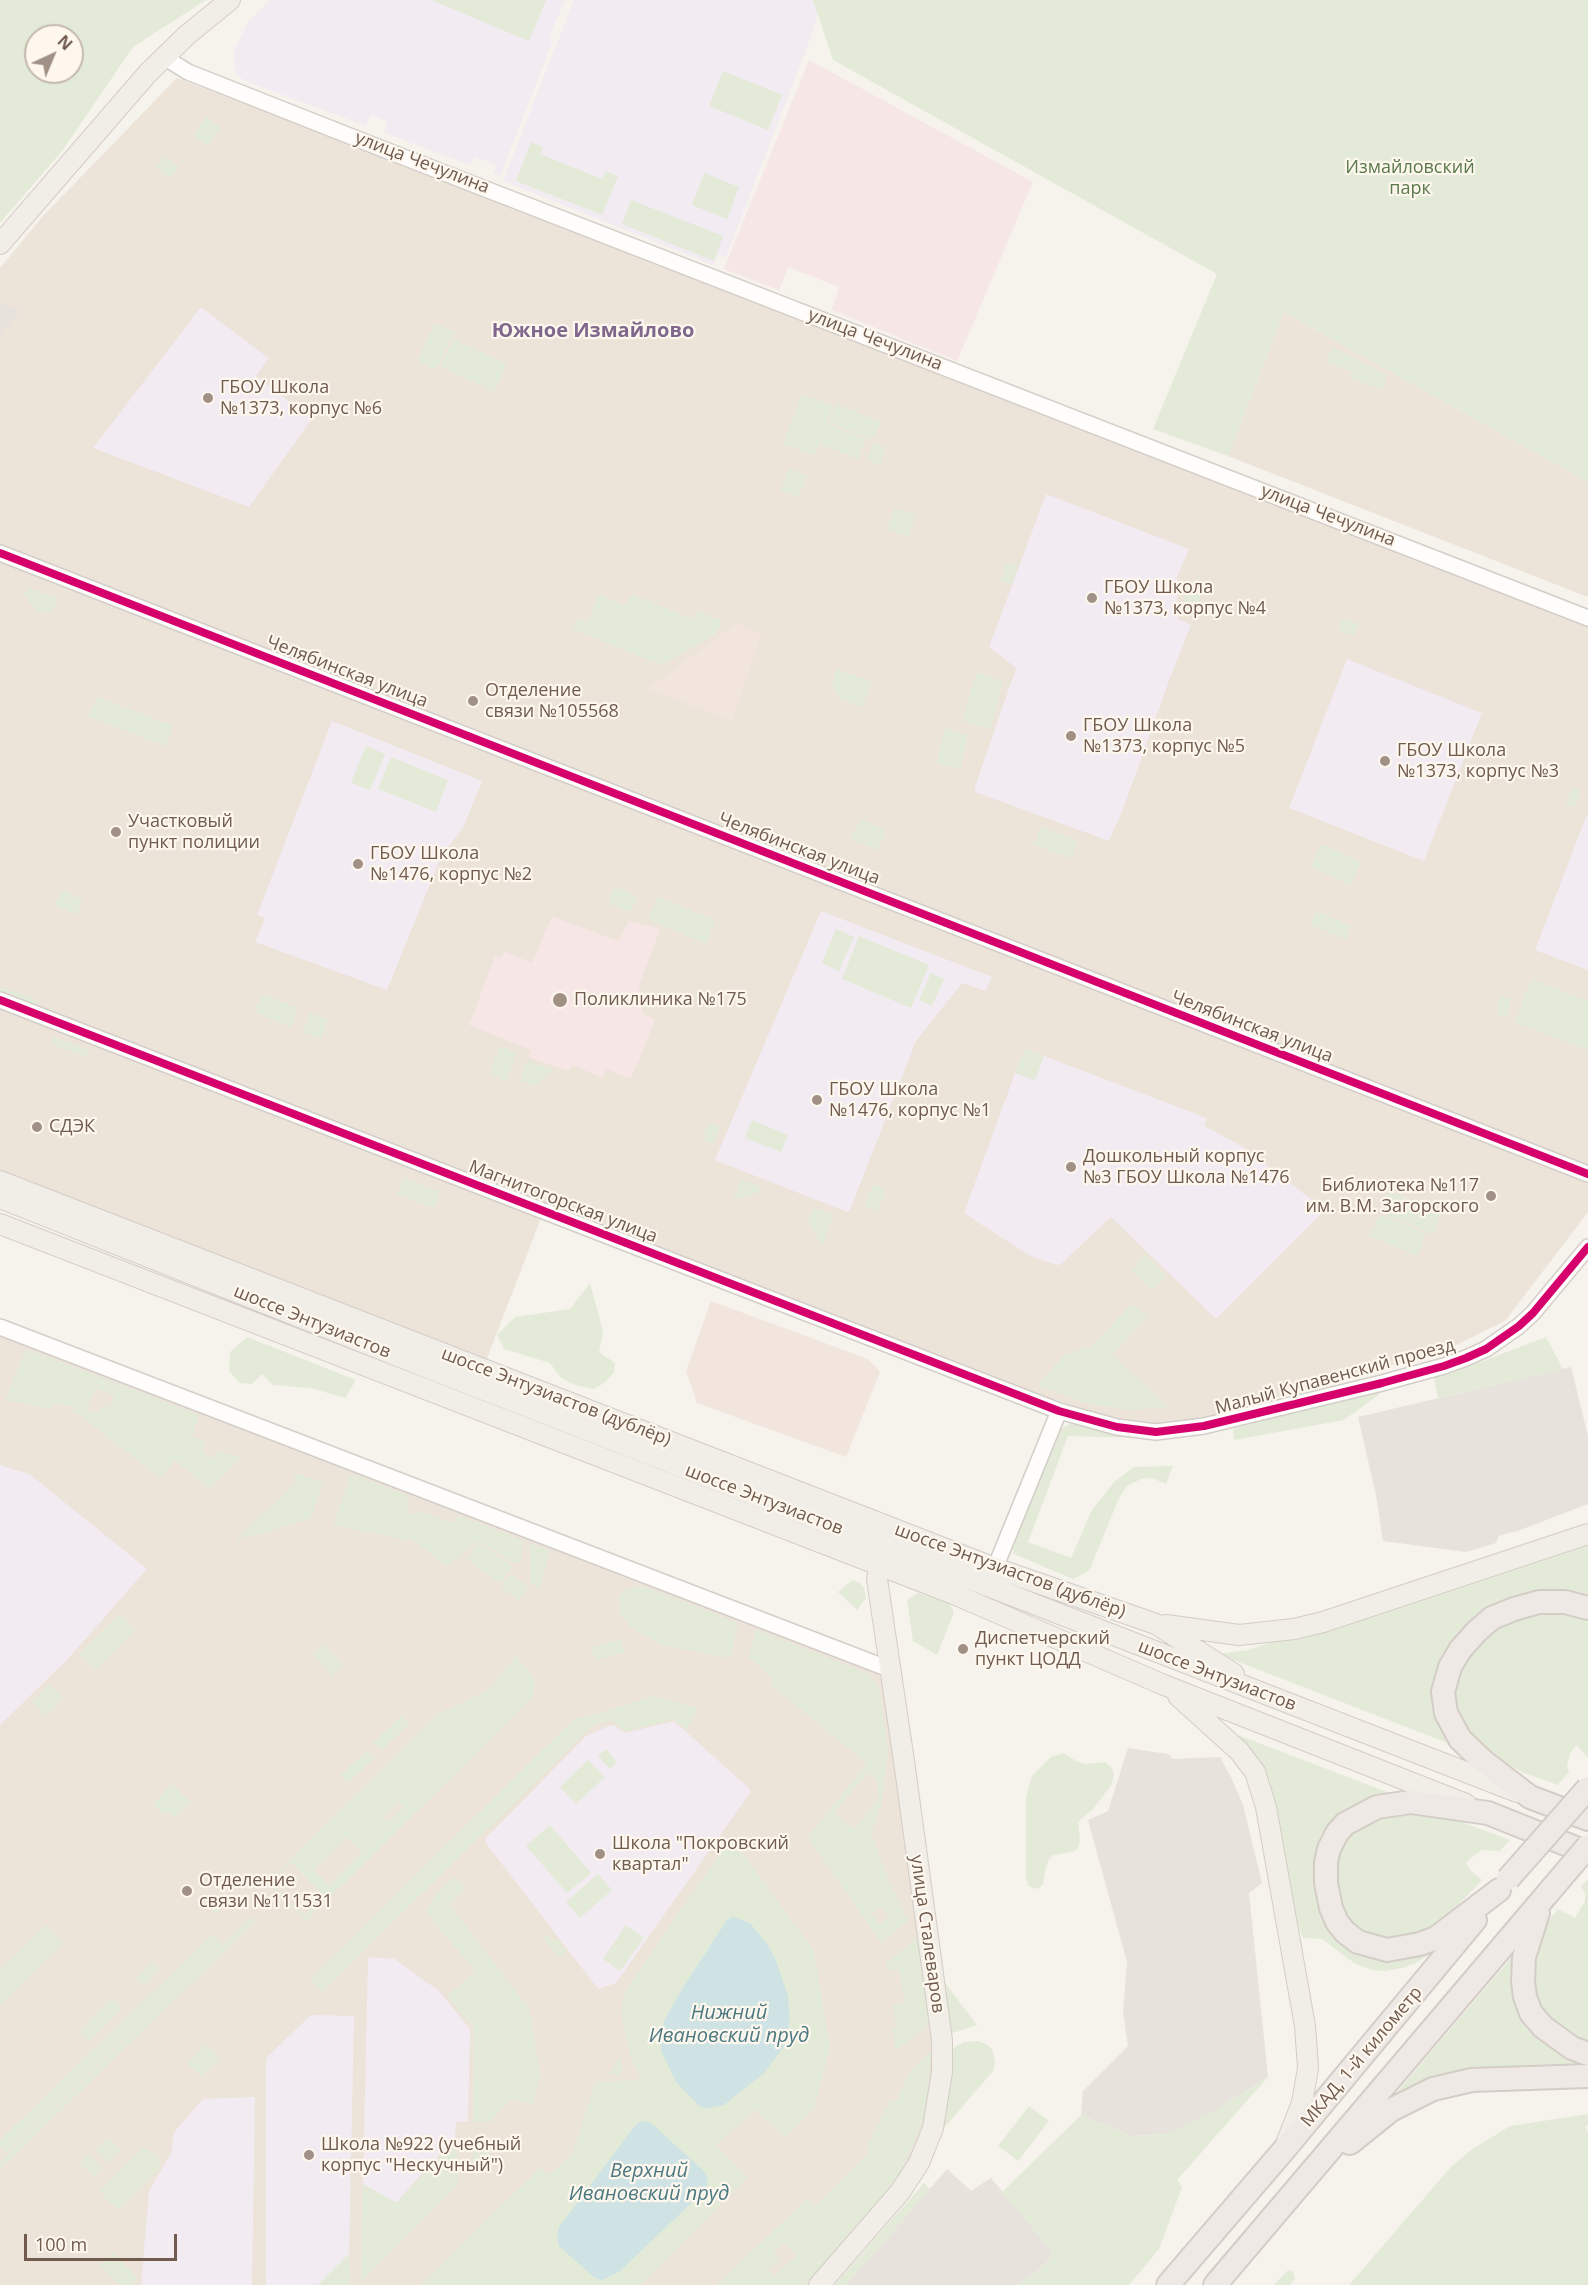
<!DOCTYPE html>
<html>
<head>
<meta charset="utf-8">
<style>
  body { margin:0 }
  #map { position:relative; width:1588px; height:2285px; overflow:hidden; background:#f6f2ec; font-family:"Open Sans",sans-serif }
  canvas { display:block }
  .north { position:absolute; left:24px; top:24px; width:60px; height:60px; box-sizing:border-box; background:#fdf7ee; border:2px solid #c5b9ae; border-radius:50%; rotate:44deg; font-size:16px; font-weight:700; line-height:24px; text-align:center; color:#715b4f }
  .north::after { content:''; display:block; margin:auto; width:21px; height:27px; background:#a09086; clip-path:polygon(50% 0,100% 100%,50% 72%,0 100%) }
  .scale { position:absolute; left:24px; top:2234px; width:153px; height:27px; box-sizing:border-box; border:3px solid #715b4f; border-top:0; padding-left:8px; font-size:18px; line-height:21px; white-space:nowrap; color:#715b4f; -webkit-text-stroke:4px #fdf7ee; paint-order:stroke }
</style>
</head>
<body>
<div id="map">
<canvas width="1588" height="2285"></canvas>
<div class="north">N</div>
<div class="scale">100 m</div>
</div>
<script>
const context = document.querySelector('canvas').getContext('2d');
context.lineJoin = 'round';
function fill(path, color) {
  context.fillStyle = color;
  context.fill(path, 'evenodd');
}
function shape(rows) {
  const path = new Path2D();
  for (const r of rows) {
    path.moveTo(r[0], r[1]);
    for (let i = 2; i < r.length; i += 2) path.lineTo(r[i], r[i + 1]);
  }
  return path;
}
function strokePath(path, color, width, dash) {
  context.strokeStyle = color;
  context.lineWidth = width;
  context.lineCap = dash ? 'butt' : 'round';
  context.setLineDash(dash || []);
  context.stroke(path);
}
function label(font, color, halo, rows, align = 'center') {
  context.font = font + ' "Open Sans",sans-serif';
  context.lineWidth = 4.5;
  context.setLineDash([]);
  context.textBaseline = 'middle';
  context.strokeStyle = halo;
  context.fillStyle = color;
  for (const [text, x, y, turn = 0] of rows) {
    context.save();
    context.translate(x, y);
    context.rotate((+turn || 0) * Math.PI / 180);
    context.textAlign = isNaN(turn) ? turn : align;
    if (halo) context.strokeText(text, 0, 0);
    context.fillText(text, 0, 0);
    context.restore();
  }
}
const residential = shape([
  [177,78,567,227,1588,626,1588,1212,1505,1321,1448,1349,1174,1426,1112,1417,1042,1396,546,1205,486,1361,0,1171,0,268,43,216],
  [1284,312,1588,482,1588,597,1228,456],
  [0,1331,876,1671,886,1685,937,2052,928,2125,908,2168,810,2285,0,2285]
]);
const commercial = shape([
  [736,623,762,634,732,721,648,689],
  [711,1301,868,1359,880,1372,846,1457,697,1403,686,1371]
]);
const industrial = shape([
  [0,302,21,311,0,337],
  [1571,1367,1588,1436,1588,1504,1515,1532,1511,1532,1499,1536,1496,1543,1466,1552,1383,1541,1376,1495,1358,1417],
  [1128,1748,1168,1754,1173,1759,1220,1757,1231,1777,1243,1805,1262,1883,1249,1893,1268,2077,1218,2109,1168,2134,1131,2136,1081,2115,1083,2091,1128,2046,1123,2012,1127,1962,1088,1820,1108,1811],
  [947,2169,971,2191,991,2178,1052,2251,1053,2256,1032,2276,1016,2285,846,2285]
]);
const education = shape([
  [271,0,565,0,549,37,553,40,500,176,493,173,497,165,475,157,471,165,384,133,387,121,371,115,366,126,243,80,237,73,234,65,234,51,248,22],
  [574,0,822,0,808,45,726,257,718,254,714,265,503,181],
  [201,307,269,358,256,376,312,419,249,507,93,448],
  [1046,494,1189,549,1177,577,1178,619,1191,625,1169,681,1123,809,1109,841,975,792,975,787,1016,668,989,647],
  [1347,659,1482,713,1424,861,1289,808],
  [332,721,482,781,463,828,442,855,387,990,255,942,265,918,257,915],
  [1587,814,1588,815,1588,970,1535,950],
  [821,911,992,977,986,991,962,983,916,1041,850,1210,847,1212,715,1160],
  [1044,1056,1207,1118,1204,1126,1242,1146,1325,1210,1216,1319,1111,1217,1061,1264,1057,1265,1030,1256,964,1213,1015,1073,1035,1080],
  [0,1465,31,1475,147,1569,66,1661,0,1725],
  [674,1721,750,1789,750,1793,616,1983,598,1989,485,1842,486,1838,586,1736,611,1725,615,1726,625,1733],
  [368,1957,395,1959,439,1991,470,2029,468,2121,456,2122,455,2137,396,2203,363,2184],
  [311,2015,354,2016,349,2254,318,2285,266,2285,266,2060,268,2056],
  [255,2097,252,2285,141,2285,149,2191,171,2153,174,2132,203,2099]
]);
const medical = shape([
  [809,60,1033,182,957,361,832,310,839,287,788,267,779,290,724,269],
  [552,916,618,941,629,921,660,929,639,986,642,1013,655,1020,631,1079,606,1069,603,1078,572,1065,569,1071,528,1057,531,1050,469,1025,495,956,501,958,504,951,532,963]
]);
const green = shape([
  [0,0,206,0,133,47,62,151,0,223],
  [36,36,72,36,72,72,36,72],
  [431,0,546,0,529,41],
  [813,0,1588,0,1588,482,1284,312,1228,456,1153,429,1217,274,833,60],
  [723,71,782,95,768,130,709,106],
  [206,117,221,128,208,146,193,135],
  [531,142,543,147,540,154,602,179,606,171,618,176,602,215,516,181],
  [164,156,179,167,171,178,156,167],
  [704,173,739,187,727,219,692,205],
  [631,200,723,236,714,261,622,224],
  [435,323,454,332,436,370,417,361],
  [453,339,507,364,494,391,441,367],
  [1332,347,1387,375,1382,390,1350,378,1352,372,1326,362],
  [802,394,833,406,815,455,783,444],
  [836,404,881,422,875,436,868,438,829,422],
  [827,424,866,439,858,459,820,444],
  [874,443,886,448,880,465,867,460],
  [789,469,807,475,798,497,781,490],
  [895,508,916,515,908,537,887,529],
  [1007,562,1018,566,1011,584,1000,581],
  [1188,581,1203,584,1196,616,1181,613],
  [29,588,58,599,53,610,38,614,24,593],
  [599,594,626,606,632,594,693,620,697,611,722,621,716,634,661,665,573,629,577,619,587,623],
  [1343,618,1359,624,1353,636,1338,630],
  [837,669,872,682,862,707,839,698,832,683],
  [977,672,1003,682,990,729,962,720],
  [97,697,173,726,166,746,89,717],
  [945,728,968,735,960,769,937,763],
  [366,746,385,754,370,790,351,783],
  [391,757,448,780,436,812,378,789],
  [1572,788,1581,791,1575,807,1566,804],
  [860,819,886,830,878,850,851,839],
  [1041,827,1078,841,1072,858,1034,845],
  [1321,844,1361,862,1351,885,1311,867],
  [615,887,637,896,631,912,608,903],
  [62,890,83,900,77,915,55,905],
  [658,897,715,920,706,944,648,919],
  [1316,911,1351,926,1346,939,1310,925],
  [836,929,854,937,839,971,822,963],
  [859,936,929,965,911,1008,842,979],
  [931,973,944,979,932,1006,919,1000],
  [1531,979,1588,1001,1588,1050,1515,1022],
  [0,986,39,1001,36,1007,0,993],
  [262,994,298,1008,291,1027,254,1012],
  [1499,997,1510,998,1508,1016,1497,1015],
  [310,1013,328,1020,321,1039,303,1032],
  [54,1037,89,1050,86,1057,51,1044],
  [500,1046,517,1053,506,1081,489,1074],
  [1025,1049,1044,1056,1035,1080,1015,1073],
  [527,1061,554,1070,535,1086,520,1081],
  [752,1120,788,1135,781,1152,745,1138],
  [709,1122,720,1127,713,1144,702,1139],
  [404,1178,440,1192,434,1208,397,1194],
  [741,1179,761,1187,759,1192,733,1200],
  [873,1184,886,1189,877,1212,865,1207],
  [1389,1191,1441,1212,1433,1234,1380,1212],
  [814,1208,834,1215,822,1245,808,1223],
  [1380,1214,1426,1233,1417,1256,1370,1236],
  [1145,1255,1166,1276,1152,1291,1131,1270],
  [590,1283,603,1331,599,1352,615,1363,614,1373,604,1383,594,1389,575,1385,561,1378,550,1363,504,1349,497,1335,515,1317,570,1309],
  [1131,1304,1148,1316,1112,1354,1168,1407,1130,1410,1085,1403,1038,1385,1064,1355,1093,1346],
  [247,1337,356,1380,345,1398,311,1388,273,1385,262,1374,252,1384,240,1383,229,1371,230,1352],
  [1546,1337,1563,1369,1438,1398,1434,1377,1452,1373],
  [26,1349,199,1415,192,1436,204,1442,202,1453,211,1458,221,1451,240,1458,209,1488,175,1460,160,1478,79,1414,74,1413,75,1407,54,1403,53,1409,5,1400],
  [96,1388,115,1396,109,1408,103,1405,100,1411,88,1413,87,1408],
  [1378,1389,1380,1394,1344,1420,1234,1440,1233,1429],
  [1070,1424,1175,1439,1068,1436,1028,1542,1071,1558,1092,1510,1115,1481,1134,1467,1173,1466,1166,1484,1152,1478,1141,1479,1127,1486,1119,1498,1089,1571,1073,1579,1014,1554,1013,1548,1053,1439,1059,1430],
  [293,1472,323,1483,311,1518,246,1538,245,1534,241,1536,242,1539,235,1541,294,1484,296,1479],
  [351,1474,408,1496,408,1515,423,1512,451,1523,460,1516,522,1540,521,1559,518,1563,513,1563,481,1542,476,1542,447,1566,410,1538,408,1540,333,1525],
  [1588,1540,1588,1598,1549,1594,1449,1652,1452,1743,1450,1744,1218,1654,1248,1650],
  [479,1543,512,1566,500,1583,467,1559],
  [530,1543,550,1551,540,1589,531,1583],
  [511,1574,528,1587,519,1600,501,1587],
  [852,1580,860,1583,864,1588,866,1598,857,1610,838,1592],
  [634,1587,645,1587,738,1623,730,1658,662,1645,630,1627,620,1612,619,1599,623,1591],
  [918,1593,949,1602,954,1612,937,1655,913,1641,907,1600],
  [1547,1609,1588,1618,1588,1758,1576,1745,1570,1754,1567,1766,1569,1772,1558,1785,1524,1773,1486,1752,1464,1731,1452,1698,1455,1680,1473,1645,1504,1622],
  [119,1614,135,1630,95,1670,79,1654],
  [756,1630,857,1669,871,1676,879,1688,888,1751,882,1802,871,1833,889,1881,908,1921,881,1943,808,1837,867,1763,771,1685,773,1677,749,1658],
  [869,1771,876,1780,879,1799,854,1829,834,1813],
  [881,1907,889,1918,879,1924,872,1913],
  [621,1639,625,1652,595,1660,591,1647],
  [323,1644,343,1664,332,1676,313,1654],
  [517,1656,535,1681,533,1697,306,1921,268,1882,438,1714,487,1691],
  [398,1801,403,1806,388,1822,383,1817],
  [346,1837,362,1853,329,1886,314,1870],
  [291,1862,324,1896,304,1916,270,1882],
  [49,1684,63,1698,45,1716,32,1702],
  [653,1696,698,1708,687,1730,673,1719,624,1732,612,1720,595,1723,322,1992,310,1979,575,1718,590,1716],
  [402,1715,410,1723,381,1751,373,1743],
  [1225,1730,1392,1794,1328,1837,1343,1937,1441,1942,1431,1953,1416,1963,1402,1968,1385,1971,1371,1970,1354,1963,1322,1939,1303,1938,1290,1905,1269,1805],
  [606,1749,617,1762,610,1769,598,1756],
  [367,1750,375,1758,348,1783,341,1775],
  [1064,1753,1076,1761,1085,1764,1105,1762,1112,1768,1114,1775,1112,1784,1094,1808,1078,1822,1080,1840,1078,1848,1075,1851,1054,1855,1050,1858,1046,1866,1043,1885,1037,1889,1029,1886,1026,1879,1026,1797,1032,1776,1051,1757],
  [588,1760,605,1777,576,1804,560,1787],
  [172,1784,190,1802,174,1818,168,1812,165,1815,153,1804],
  [1393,1808,1451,1818,1510,1840,1500,1851,1482,1850,1471,1858,1466,1863,1471,1871,1482,1880,1442,1922,1429,1933,1372,1942,1337,1911,1334,1898,1337,1842],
  [550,1825,591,1873,567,1893,526,1846],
  [733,1840,814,1951,830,2048,814,2109,785,2137,755,2109,716,2146,747,2178,640,2285,420,2285,541,2167,547,2175,572,2156,595,2083,641,2079,631,2059,622,2016,623,1998,630,1984,723,1849],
  [598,1874,612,1890,580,1918,566,1902],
  [454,1877,465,1888,449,1904,527,2006,530,2013,540,2074,533,2105,511,2098,490,2122,473,2122,474,2028,447,1996,476,1972,426,1912,437,1892],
  [1588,1879,1588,2047,1546,2023,1527,1979,1540,1932,1558,1909,1575,1918,1585,1901,1585,1894,1581,1886],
  [223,1892,231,1900,216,1914,209,1907],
  [252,1917,256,1921,0,2169,0,2162],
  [46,1925,63,1944,0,2005,0,1969],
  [626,1925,644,1938,620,1971,603,1959],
  [213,1934,223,1944,7,2153,0,2145,0,2140],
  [547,1935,551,1941,556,1938,567,1952,559,1958,543,1938],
  [918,1938,930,2021,926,2027,896,2051,893,2030,896,2026,893,2005,905,2002,899,1969,887,1971,886,1963],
  [1523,1944,1518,1989,1588,2058,1588,2072,1390,2100],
  [152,1961,160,1969,143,1986,136,1978],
  [942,1981,945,1983,977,2025,950,2034],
  [112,1999,122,2009,89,2041,80,2031],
  [979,2041,988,2045,993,2051,995,2064,993,2071,944,2128,942,2127,950,2054,955,2047,964,2042],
  [205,2044,220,2059,202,2077,187,2063],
  [931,2052,927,2098,922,2123,902,2169,881,2199,805,2285,716,2285,807,2199,815,2206,868,2153,867,2146,890,2101,897,2100,910,2071],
  [785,2242,797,2255,774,2276,768,2270,780,2259,773,2253],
  [620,2057,623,2071,620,2075,609,2074],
  [1268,2077,1177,2180,1182,2187,1159,2249,1129,2285,1016,2285,1032,2276,1053,2256,1052,2251,1002,2192,1081,2115,1131,2136,1168,2134,1218,2109],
  [1029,2106,1049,2121,1018,2161,998,2146],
  [1588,2114,1588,2126,1585,2127,1588,2132,1588,2285,1349,2285,1450,2168,1468,2152,1510,2126],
  [108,2138,121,2150,108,2163,96,2151],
  [456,2138,458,2181,456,2186,361,2282,363,2184,397,2203],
  [473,2142,501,2142,473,2169],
  [142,2148,150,2151,159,2159,161,2167,121,2208,117,2208,104,2197,101,2189],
  [89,2154,103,2168,94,2177,80,2163],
  [924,2183,930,2189,878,2249,846,2285,834,2285],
  [113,2253,138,2278,131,2285,120,2285,100,2266],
  [349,2254,350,2285,318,2285],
  [1292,2270,1295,2278,1290,2285,1274,2285,1287,2271]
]);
const water = shape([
  [733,1917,750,1923,767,1944,775,1958,788,1996,790,2020,786,2044,764,2073,724,2105,706,2109,699,2106,676,2082,662,2053,658,2036,665,2019,682,1989,727,1920],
  [644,2121,651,2123,704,2171,708,2181,706,2189,619,2272,602,2280,595,2278,559,2246,557,2236,559,2227,634,2127,638,2123]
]);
const minor = shape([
  [164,57,188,72,370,144,1588,618],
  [0,553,1588,1174],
  [0,1000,1059,1411,1117,1427,1156,1432,1204,1426,1382,1383,1444,1366,1466,1358,1486,1349,1519,1326,1533,1313,1588,1247],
  [0,1327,889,1669],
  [995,1568,1059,1411]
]);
const major = shape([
  [0,244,148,73,187,35,230,0],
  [0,1181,995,1568,1156,1624,1234,1674],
  [0,1198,430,1369,1517,1792],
  [0,1224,956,1595,1164,1685,1466,1804],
  [1166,1625,1239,1635,1294,1629,1323,1622,1588,1534],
  [1178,1696,1239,1751,1255,1772,1266,1807,1305,2026,1308,2068,1302,2103,1287,2141],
  [819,2285,900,2192,919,2163,933,2128,942,2072,942,2040,904,1761,877,1579,882,1555]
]);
const highway = shape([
  [1588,1608,1565,1602,1539,1602,1514,1609,1492,1618,1476,1632,1460,1650,1450,1667,1443,1692,1446,1713,1460,1739,1483,1761,1530,1797,1588,1819],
  [1499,1890,1436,1938,1420,1944,1387,1950,1358,1942,1345,1932,1337,1922,1331,1908,1326,1883,1326,1862,1329,1849,1337,1833,1345,1824,1377,1807,1411,1802,1488,1813,1588,1853],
  [1538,1913,1524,1957,1523,1981,1525,1997,1531,2013,1543,2027,1572,2048,1588,2054],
  [1350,2143,1391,2110,1433,2089,1472,2080,1588,2076],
  [1168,2285,1283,2151,1475,1920],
  [1215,2285,1548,1893]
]);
const highwayBridge = shape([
  [1508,1879,1588,1788],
  [1548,1893,1588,1846]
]);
const cycleway = shape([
  [0,553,1588,1174],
  [0,1000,1059,1411,1117,1427,1156,1432,1204,1426,1382,1383,1444,1366,1466,1358,1486,1349,1519,1326,1533,1313,1588,1247]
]);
const markers = [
  [208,398,6,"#a09086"],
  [1092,598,6,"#a09086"],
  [473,701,6,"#a09086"],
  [1071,736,6,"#a09086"],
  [1385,761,6,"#a09086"],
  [116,832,6,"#a09086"],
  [358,864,6,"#a09086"],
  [560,1000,8,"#a09086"],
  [817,1100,6,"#a09086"],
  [37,1127,6,"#a09086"],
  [1071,1167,6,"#a09086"],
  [1491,1196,6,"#a09086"],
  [963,1649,6,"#a09086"],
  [600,1854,6,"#a09086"],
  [187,1891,6,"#a09086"],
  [309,2155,6,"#a09086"]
];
const streetNames = [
  ["улица Чечулина",422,163,21],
  ["улица Чечулина",875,340,21],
  ["улица Чечулина",1328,516,21],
  ["Челябинская улица",347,672,21],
  ["Челябинская улица",799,849,21],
  ["Челябинская улица",1252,1027,21],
  ["Магнитогорская улица",563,1202,21],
  ["шоссе Энтузиастов",312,1322,22],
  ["Малый Купавенский проезд",1335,1377,-15],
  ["шоссе Энтузиастов (дублёр)",556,1397,21],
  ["шоссе Энтузиастов",764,1500,21],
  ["шоссе Энтузиастов (дублёр)",1010,1571,20],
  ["шоссе Энтузиастов",1217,1676,21],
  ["улица Сталеваров",927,1934,82],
  ["МКАД, 1-й километр",1362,2057,-50]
];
const parkNames = [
  ["Измайловский",1410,168],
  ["парк",1410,189]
];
const poiNames = [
  ["ГБОУ Школа",220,388],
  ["№1373, корпус №6",220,409],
  ["ГБОУ Школа",1104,588],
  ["№1373, корпус №4",1104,609],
  ["Отделение",485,691],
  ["связи №105568",485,712],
  ["ГБОУ Школа",1083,726],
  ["№1373, корпус №5",1083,747],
  ["ГБОУ Школа",1397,751],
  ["№1373, корпус №3",1397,772],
  ["Участковый",128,822],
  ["пункт полиции",128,843],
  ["ГБОУ Школа",370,854],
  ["№1476, корпус №2",370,875],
  ["Поликлиника №175",574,1000],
  ["ГБОУ Школа",829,1090],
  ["№1476, корпус №1",829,1111],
  ["СДЭК",49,1127],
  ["Дошкольный корпус",1083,1157],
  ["№3 ГБОУ Школа №1476",1083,1178],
  ["Библиотека №117",1479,1186,"right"],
  ["им. В.М. Загорского",1479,1207,"right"],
  ["Диспетчерский",975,1639],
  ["пункт ЦОДД",975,1660],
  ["Школа \"Покровский",612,1844],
  ["квартал\"",612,1865],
  ["Отделение",199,1881],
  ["связи №111531",199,1902],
  ["Школа №922 (учебный",321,2145],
  ["корпус \"Нескучный\")",321,2166]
];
const neighbourhoodNames = [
  ["Южное Измайлово",593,331]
];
const waterNames = [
  ["Нижний",729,2013],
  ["Ивановский пруд",729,2036],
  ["Верхний",649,2171],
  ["Ивановский пруд",649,2194]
];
fill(residential, '#ece3d9');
fill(commercial, '#f2e5de');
fill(industrial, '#e8e2dd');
fill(education, '#f3ebf2');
fill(medical, '#f6e6e5');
fill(green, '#e3ebd8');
fill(water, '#d0e3e4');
strokePath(minor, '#d4cec9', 18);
strokePath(major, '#d4cdc7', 22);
strokePath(highway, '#d4cdc7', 26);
strokePath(minor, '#fefdfc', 15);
strokePath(major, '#f1ede7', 20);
strokePath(highway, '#efe9e6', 22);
strokePath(highwayBridge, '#d4cdc7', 26, []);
strokePath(highwayBridge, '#efe9e6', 22);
strokePath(cycleway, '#d6006c', 8);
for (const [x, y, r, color] of markers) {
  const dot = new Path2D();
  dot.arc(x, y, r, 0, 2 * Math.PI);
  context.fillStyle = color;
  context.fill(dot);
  strokePath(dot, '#fdf7ee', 2);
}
label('18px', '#715b4f', '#fdf7ee', streetNames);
label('18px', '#5a7a4c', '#fdf7ee', parkNames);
label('18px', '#715b4f', '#fdf7ee', poiNames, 'left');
label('bold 20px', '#80678c', '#fdf7ee', neighbourhoodNames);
label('italic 20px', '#4c7981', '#fdf7ee', waterNames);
</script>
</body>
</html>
